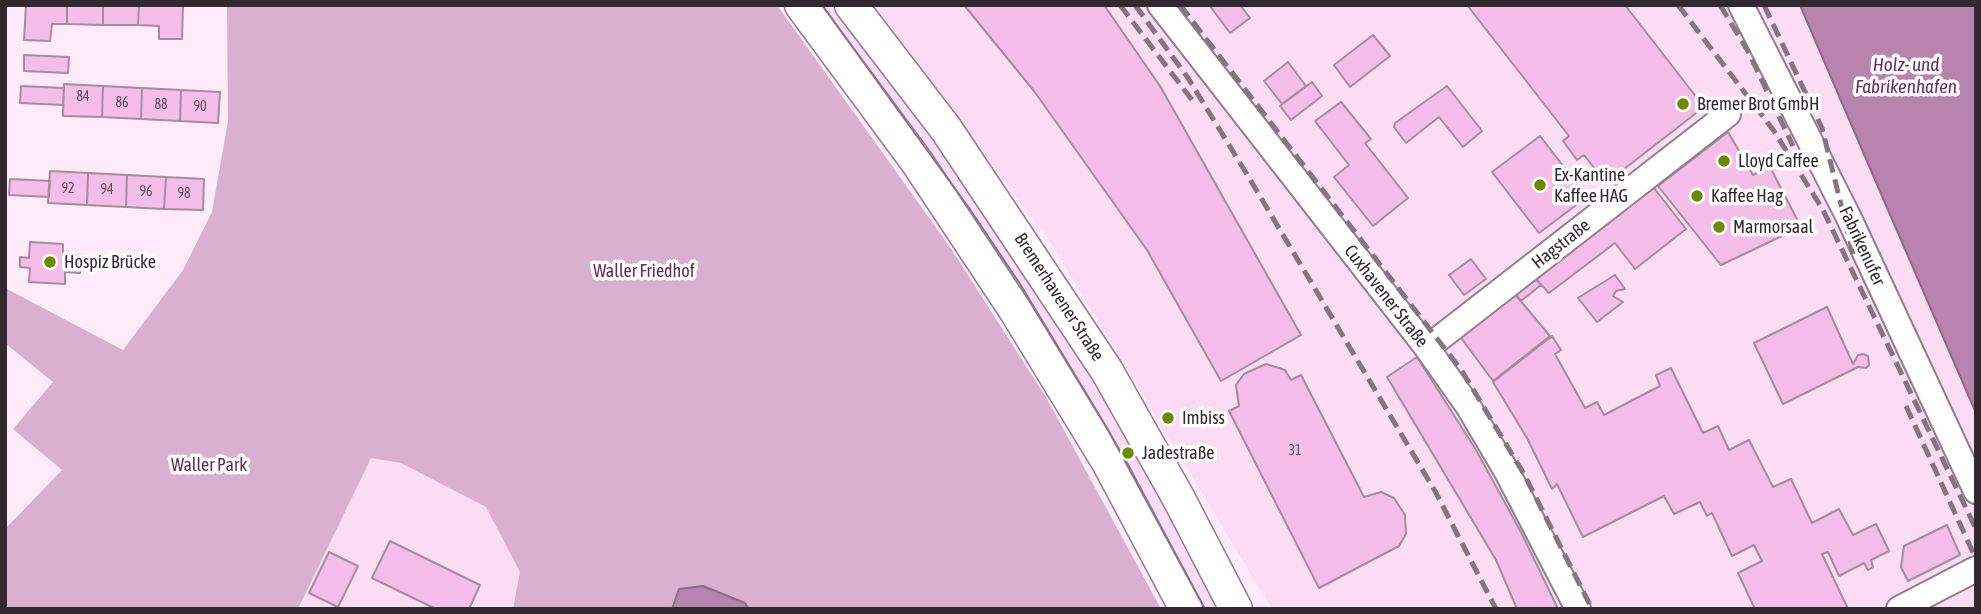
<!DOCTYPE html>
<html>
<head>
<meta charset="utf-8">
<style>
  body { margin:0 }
  #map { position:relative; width:1981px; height:614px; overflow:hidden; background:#feeafa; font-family:"Asap Condensed",sans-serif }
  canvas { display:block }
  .frame { position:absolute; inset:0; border:7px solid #322930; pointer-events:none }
</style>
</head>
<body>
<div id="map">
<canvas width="1981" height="614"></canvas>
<div class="frame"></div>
</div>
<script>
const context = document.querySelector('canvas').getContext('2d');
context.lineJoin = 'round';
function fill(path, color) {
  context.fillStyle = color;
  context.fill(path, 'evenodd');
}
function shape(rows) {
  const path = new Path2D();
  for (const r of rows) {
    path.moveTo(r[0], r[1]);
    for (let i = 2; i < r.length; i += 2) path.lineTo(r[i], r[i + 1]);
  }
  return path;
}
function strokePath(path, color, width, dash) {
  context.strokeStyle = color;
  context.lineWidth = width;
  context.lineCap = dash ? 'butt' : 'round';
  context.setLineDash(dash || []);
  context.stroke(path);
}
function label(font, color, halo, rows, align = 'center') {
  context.font = font + ' "Asap Condensed",sans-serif';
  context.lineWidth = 7;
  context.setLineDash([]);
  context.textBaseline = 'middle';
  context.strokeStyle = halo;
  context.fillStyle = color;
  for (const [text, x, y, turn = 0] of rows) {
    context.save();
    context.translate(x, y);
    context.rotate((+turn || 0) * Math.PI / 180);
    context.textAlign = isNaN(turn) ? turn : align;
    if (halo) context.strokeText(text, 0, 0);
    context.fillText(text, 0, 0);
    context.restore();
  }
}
const built = shape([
  [813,5,844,5,1069,327,1227,609,1196,609],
  [870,5,1800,5,1976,413,1976,609,1272,609,1049,240],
  [427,427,494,491,532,609,299,609,370,458]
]);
const green = shape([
  [227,5,777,5,952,250,1047,399,1161,609,513,609,520,572,486,507,401,463,371,458,298,609,5,609,5,529,62,470,13,429,53,382,5,343,5,288,123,350,183,270,212,212,228,121]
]);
const water = shape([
  [1800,5,1976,5,1976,413,1882,196,1800,5],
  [703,586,745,603,749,609,672,609,679,589,703,586]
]);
const building = shape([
  [26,5,67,5,67,24,52,24,50,41,24,40,26,5],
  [67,5,103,5,103,25,67,24,67,5],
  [103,5,139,5,138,25,103,25,103,5],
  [139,5,183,5,182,39,159,39,159,26,138,25,139,5],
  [964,5,1104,5,1160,86,1301,335,1221,381,1147,250,1034,91,964,5],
  [1240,5,1250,18,1230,33,1210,6,1240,5],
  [1467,5,1625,5,1704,107,1606,183,1584,155,1577,160,1563,141,1569,136,1467,5],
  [1373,35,1390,56,1350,87,1334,65,1373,35],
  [24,55,69,57,68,73,24,71,24,55],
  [1288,62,1306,86,1282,104,1264,81,1288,62],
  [1312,82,1322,96,1291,120,1280,106,1312,82],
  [64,84,103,86,102,117,63,116,64,84],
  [21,86,64,88,63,105,20,103,21,86],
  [103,86,142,88,141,119,102,117,103,86],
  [1447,86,1482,131,1463,147,1439,117,1406,143,1394,127,1395,123,1447,86],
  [142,88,181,90,180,121,141,119,142,88],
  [181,90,220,92,218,123,180,121,181,90],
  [1341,102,1371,139,1365,143,1408,198,1373,226,1334,177,1349,165,1315,121,1341,102],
  [1728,132,1753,175,1770,167,1801,227,1721,265,1658,186,1728,132],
  [1540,136,1587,197,1539,233,1492,172,1540,136],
  [50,171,88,173,87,205,48,203,50,171],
  [88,173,127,175,126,207,87,205,88,173],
  [127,175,166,177,164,209,126,207,127,175],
  [166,177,204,179,203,210,164,209,166,177],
  [10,179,50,181,49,197,9,195,10,179],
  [1654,188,1686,229,1635,269,1615,243,1549,293,1534,277,1654,188],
  [30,242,63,244,63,254,81,256,80,273,65,272,65,284,29,282,30,268,20,267,20,257,29,258,30,242],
  [1471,259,1486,279,1464,295,1449,275,1471,259],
  [1615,275,1625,289,1616,291,1613,296,1623,302,1597,322,1578,298,1615,275],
  [1534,277,1541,285,1521,301,1515,293,1534,277],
  [1514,293,1550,336,1493,381,1459,335,1514,293],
  [1827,307,1853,364,1858,355,1863,354,1868,356,1869,365,1866,368,1858,367,1783,404,1754,343,1827,307],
  [1552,336,1561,350,1555,354,1585,408,1597,402,1604,415,1660,386,1656,375,1671,368,1703,433,1718,426,1729,450,1749,440,1773,487,1791,479,1812,523,1839,509,1853,535,1876,524,1889,551,1871,560,1873,567,1868,570,1864,563,1839,576,1828,552,1822,554,1848,609,1755,609,1738,573,1762,561,1754,545,1732,556,1712,513,1707,516,1700,502,1674,514,1664,496,1583,537,1557,484,1552,489,1527,438,1493,382,1552,336],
  [1417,357,1476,450,1522,534,1558,609,1517,609,1496,560,1387,377,1417,357],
  [1266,364,1285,370,1291,380,1301,375,1364,497,1381,492,1394,498,1405,515,1406,534,1399,546,1319,588,1229,411,1239,406,1236,385,1244,374,1266,364],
  [1947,525,1960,555,1908,581,1901,567,1904,546,1947,525],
  [390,541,480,585,469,609,436,609,372,578,390,541],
  [329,552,358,566,338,607,309,593,329,552]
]);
const minor = shape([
  [1160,5,1427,348,1468,406,1507,472,1578,609],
  [1741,5,1848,216,1976,491],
  [1427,348,1728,114],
  [1899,609,1976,569]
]);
const major = shape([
  [801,5,917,162,1015,310,1109,464,1186,609],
  [851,5,946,129,1107,371,1179,499,1236,609]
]);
const tram = shape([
  [822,5,969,208,1020,284,1107,428,1205,609]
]);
const rail = shape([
  [1120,5,1192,100],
  [1135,5,1188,78,1248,176,1435,491,1496,609],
  [1180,5,1462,371,1524,474,1592,609],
  [1678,5,1774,131,1823,210,1976,529],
  [1720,5,1748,51,1793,146],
  [1764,5,1822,128,1855,261],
  [1906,406,1976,559]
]);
const markers = [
  [1683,104,7,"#6b8901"],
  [1724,161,7,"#6b8901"],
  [1540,185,7,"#6b8901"],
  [1697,196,7,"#6b8901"],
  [1719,227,7,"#6b8901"],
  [50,262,7,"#6b8901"],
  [1168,418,7,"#6b8901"],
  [1128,453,7,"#6b8901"]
];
const numberNames = [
  ["84",83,97],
  ["86",122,103],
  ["88",161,105],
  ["90",200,107],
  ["92",68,189],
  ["94",107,190],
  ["96",146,192],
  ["98",184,194],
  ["31",1295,451]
];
const poiNames = [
  ["Bremer Brot GmbH",1697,104],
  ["Lloyd Caffee",1738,161],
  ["Ex-Kantine",1554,175],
  ["Kaffee HAG",1554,196],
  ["Kaffee Hag",1711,196],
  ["Marmorsaal",1733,227],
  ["Hospiz Brücke",64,262],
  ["Imbiss",1182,418],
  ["Jadestraße",1142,453]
];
const streetNames = [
  ["Hagstraße",1561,244,-38],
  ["Fabrikenufer",1862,246,65],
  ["Cuxhavener Straße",1386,296,52],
  ["Bremerhavener Straße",1059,297,57]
];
const parkNames = [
  ["Waller Friedhof",644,271],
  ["Waller Park",209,465]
];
const waterNames = [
  ["Holz- und",1906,65],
  ["Fabrikenhafen",1906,87]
];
fill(built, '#fbdcf4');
fill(green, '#dab0d1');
fill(water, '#b684ad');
strokePath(water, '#8e6988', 2);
fill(building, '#f4bee9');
strokePath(building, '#a48d9f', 2);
strokePath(minor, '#937d8e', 28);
strokePath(major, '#937d8e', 35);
strokePath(minor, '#fff', 24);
strokePath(major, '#fff', 32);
strokePath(tram, '#837681', 2);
strokePath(rail, '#837681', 5, [14, 7]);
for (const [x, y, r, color] of markers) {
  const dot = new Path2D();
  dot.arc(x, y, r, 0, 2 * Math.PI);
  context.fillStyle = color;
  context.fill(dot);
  strokePath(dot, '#fff', 2.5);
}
label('14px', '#624e5e', null, numberNames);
label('18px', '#322930', '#fff', poiNames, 'left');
label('18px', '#322930', '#fff', streetNames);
label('18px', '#65285c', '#fff', parkNames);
label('italic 19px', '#692b60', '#fff', waterNames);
</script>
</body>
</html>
